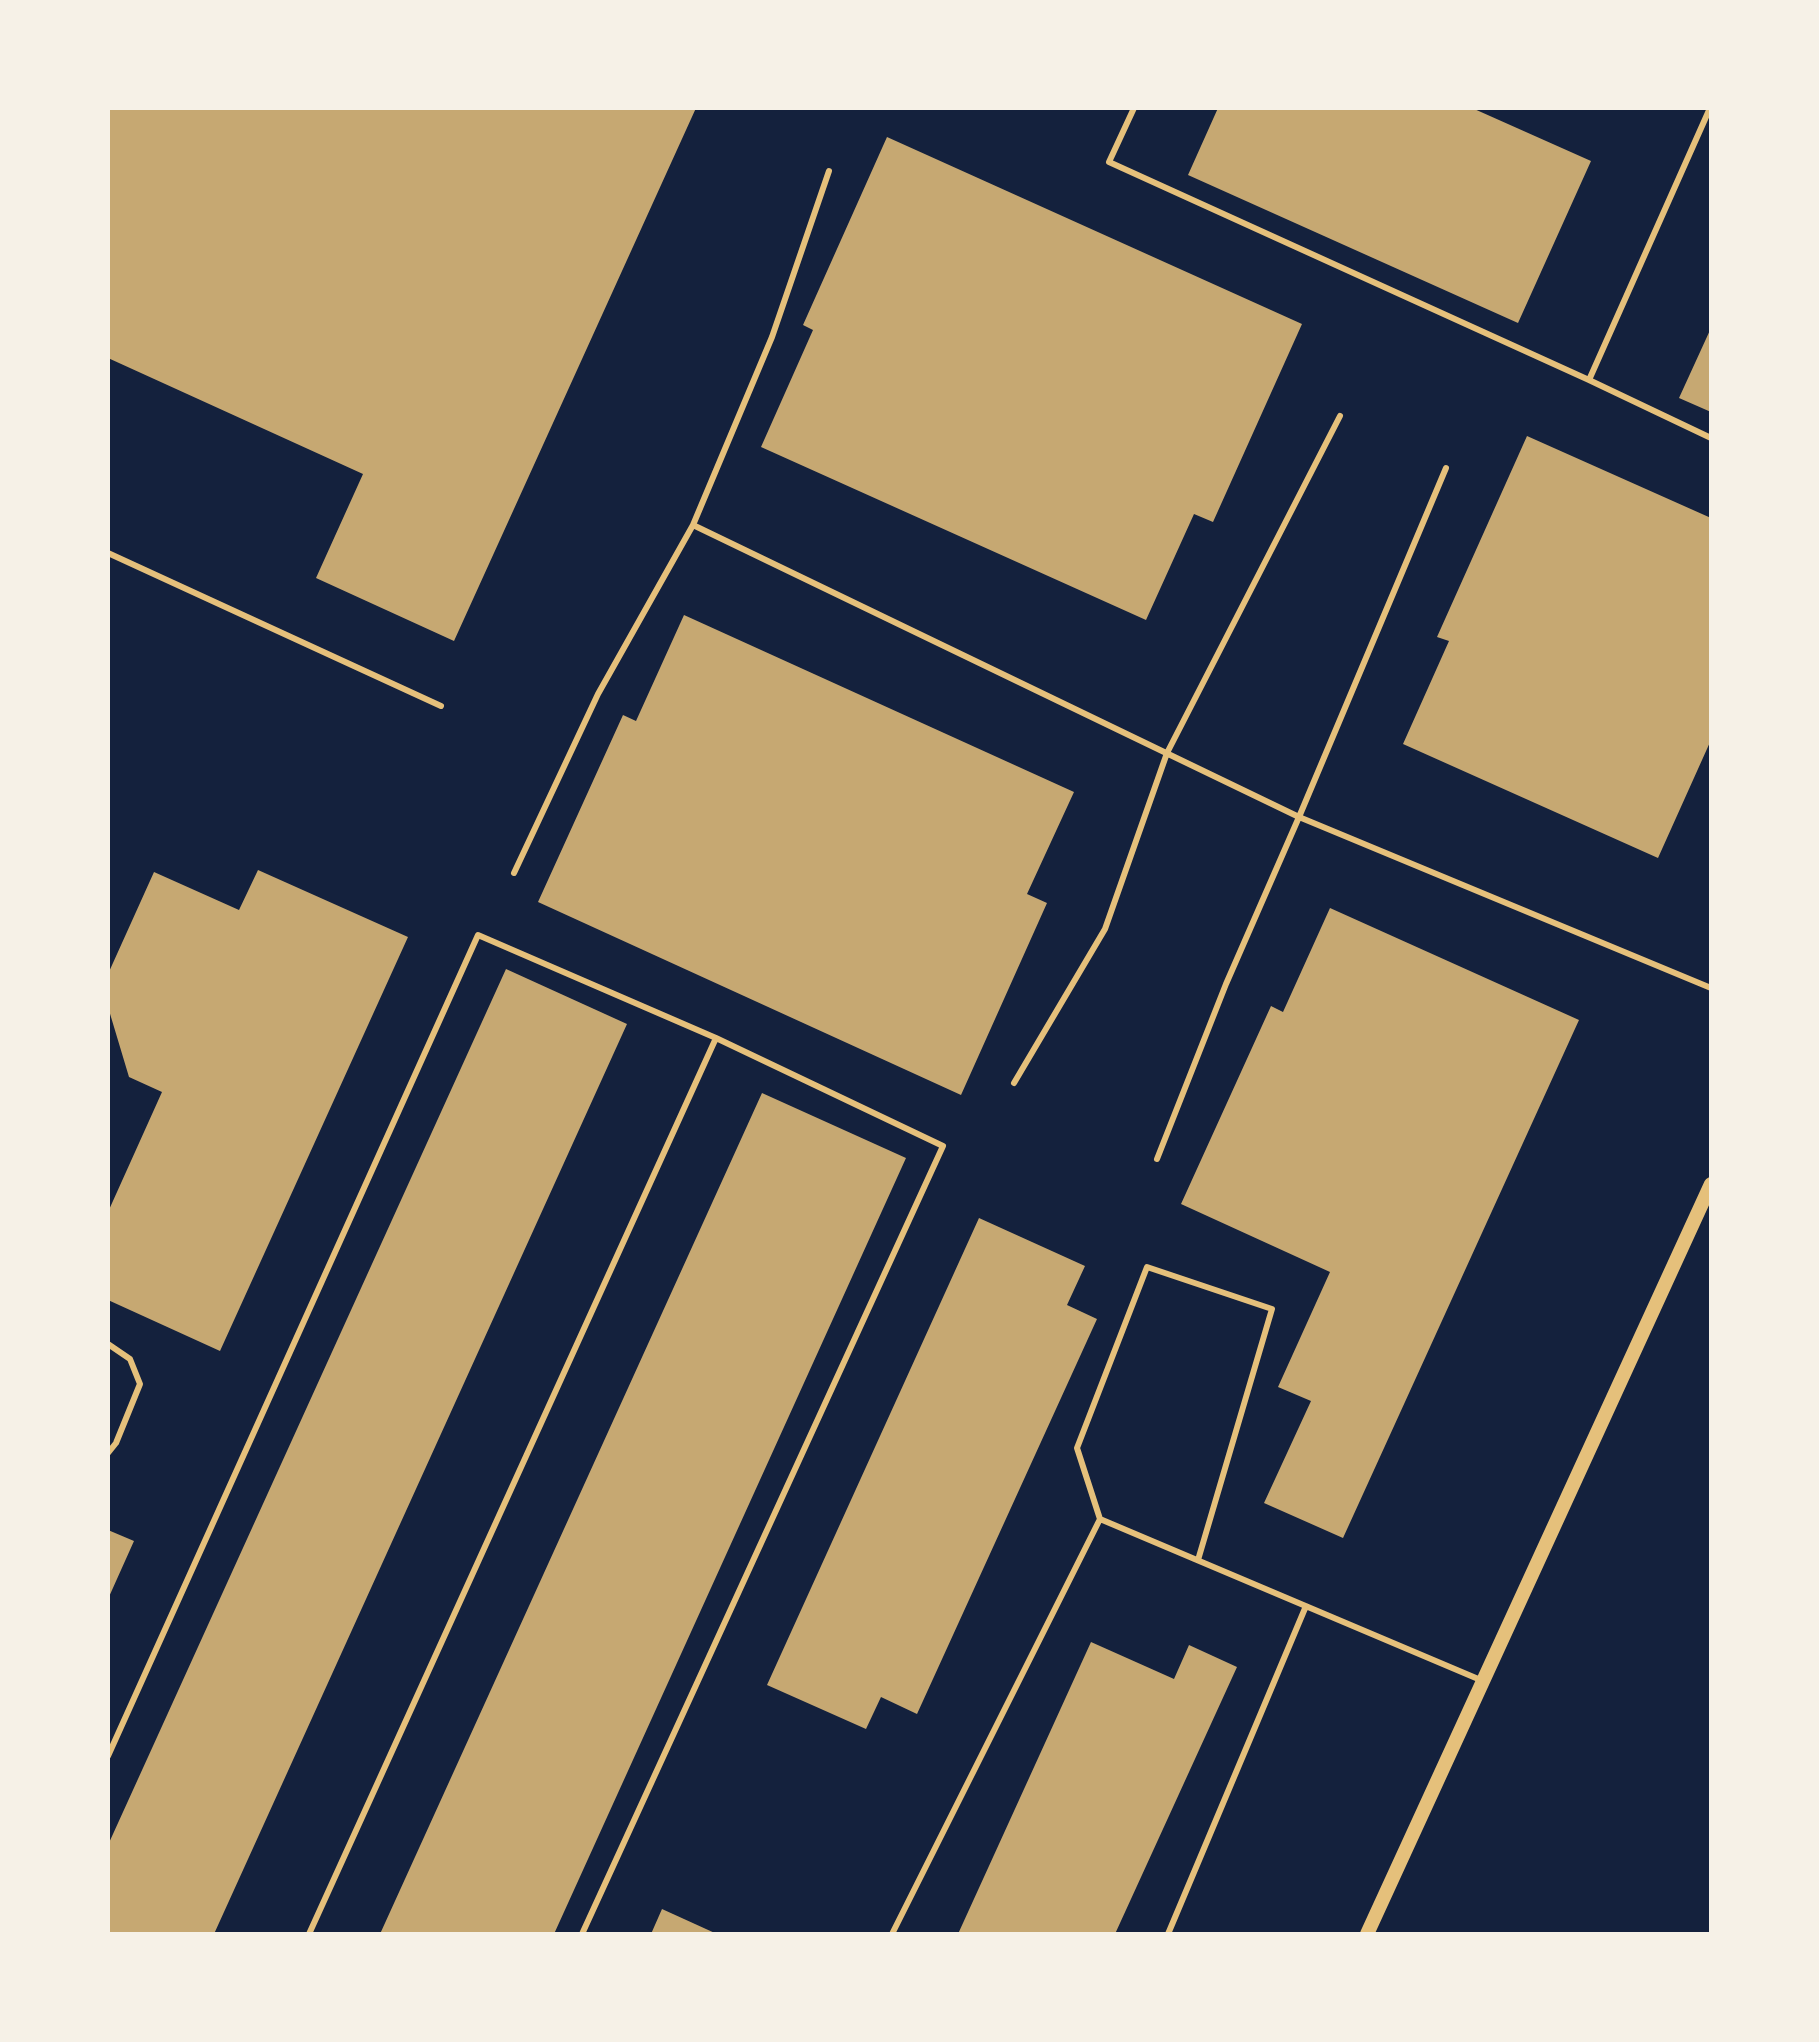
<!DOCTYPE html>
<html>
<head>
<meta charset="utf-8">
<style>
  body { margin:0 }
  #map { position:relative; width:1819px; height:2042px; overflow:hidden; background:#14213d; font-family:Mulish,sans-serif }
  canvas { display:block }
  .frame { position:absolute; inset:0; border:110px solid #f6f1e7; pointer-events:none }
</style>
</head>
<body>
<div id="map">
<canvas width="1819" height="2042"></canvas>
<div class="frame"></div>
</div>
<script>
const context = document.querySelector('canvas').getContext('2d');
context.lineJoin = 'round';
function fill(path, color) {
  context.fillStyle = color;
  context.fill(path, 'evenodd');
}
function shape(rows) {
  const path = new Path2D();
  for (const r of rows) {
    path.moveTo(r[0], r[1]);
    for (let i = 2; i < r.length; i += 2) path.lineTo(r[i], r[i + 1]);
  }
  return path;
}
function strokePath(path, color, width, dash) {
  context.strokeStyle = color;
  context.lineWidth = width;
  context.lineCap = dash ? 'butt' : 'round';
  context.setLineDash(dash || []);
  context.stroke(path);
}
const building = shape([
  [108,108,696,108,454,641,316,578,363,474,108,358],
  [1218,108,1472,108,1591,161,1518,323,1188,175],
  [887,137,1302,324,1213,522,1194,514,1146,620,761,447,813,330,803,325],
  [1711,328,1711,412,1679,398],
  [1527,436,1711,518,1711,740,1658,858,1403,744,1449,641,1437,637],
  [684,615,1074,792,1027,894,1047,903,961,1095,538,902,623,715,636,721],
  [258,870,408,937,220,1351,108,1300,108,1212,162,1092,129,1077,108,1007,108,974,154,872,239,910],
  [1330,908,1579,1020,1343,1538,1264,1503,1311,1401,1278,1387,1330,1272,1181,1204,1271,1006,1283,1012],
  [506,969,627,1024,214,1934,108,1934,108,1845],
  [762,1093,906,1158,554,1934,380,1934],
  [979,1218,1085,1266,1067,1305,1097,1319,917,1714,881,1697,866,1729,767,1685],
  [108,1530,134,1541,108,1599],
  [1091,1642,1174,1679,1189,1645,1237,1667,1115,1934,958,1934],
  [662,1909,717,1934,651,1934]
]);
const service = shape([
  [1134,108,1109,162,1589,380,1710,108],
  [829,171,772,337,693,525,1299,817,1446,468],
  [1589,380,1711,438],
  [108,553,441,706],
  [514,873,598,694,693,525],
  [1014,1083,1105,929,1167,753,1340,416],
  [1157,1159,1226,984,1299,817,1711,988],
  [108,1344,130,1359,140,1384,116,1443,108,1453],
  [1100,1519,1077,1448,1147,1267,1272,1309,1198,1560],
  [108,1756,478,935,716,1038,309,1934],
  [582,1934,943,1146,716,1038],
  [892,1934,1100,1519,1483,1681],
  [1168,1934,1306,1606]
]);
const tertiary = shape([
  [1367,1934,1711,1184]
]);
fill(building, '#c6a872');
strokePath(service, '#e5c07b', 6);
strokePath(tertiary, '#e5c07b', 14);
</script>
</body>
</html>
